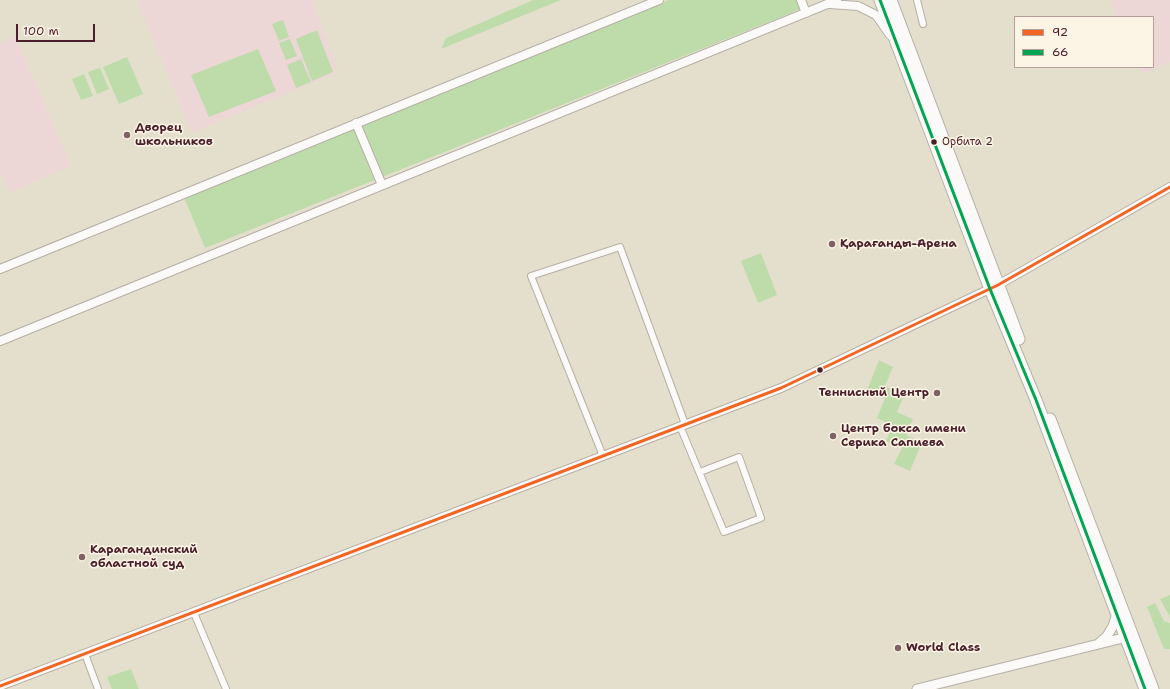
<!DOCTYPE html>
<html>
<head>
<meta charset="utf-8">
<style>
  body { margin:0 }
  #map { position:relative; width:1170px; height:689px; overflow:hidden; background:#e4dfcd; font-family:"Shantell Sans",sans-serif }
  canvas { display:block }
  .legend { position:absolute; left:1014px; top:16px; width:140px; height:52px; box-sizing:border-box; background:#fcf5e5; border:1px solid #b59f9b; margin:0; padding:5px 7px; list-style:none; font-size:12px; color:#4a1f2b }
  .legend li { display:flex; align-items:center; gap:8px; height:20px }
  .legend b { width:20px; border:1px solid #b59f9b }
  .scale { position:absolute; left:16px; top:24px; width:79px; height:18px; box-sizing:border-box; border:2px solid #4a1f2b; border-top:0; padding-left:5px; font-size:12px; line-height:14px; white-space:nowrap; color:#4a1f2b; -webkit-text-stroke:3px #fcf5e5; paint-order:stroke }
</style>
</head>
<body>
<div id="map">
<canvas width="1170" height="689"></canvas>
<ul class="legend">
<li><b style="height:5px;background:#f26522"></b>92</li>
<li><b style="height:5px;background:#00a651"></b>66</li>
</ul>
<div class="scale">100 m</div>
</div>
<script>
const context = document.querySelector('canvas').getContext('2d');
context.lineJoin = 'round';
function fill(path, color) {
  context.fillStyle = color;
  context.fill(path, 'evenodd');
}
function shape(rows) {
  const path = new Path2D();
  for (const r of rows) {
    path.moveTo(r[0], r[1]);
    for (let i = 2; i < r.length; i += 2) path.lineTo(r[i], r[i + 1]);
  }
  return path;
}
function strokePath(path, color, width, dash) {
  context.strokeStyle = color;
  context.lineWidth = width;
  context.lineCap = dash ? 'butt' : 'round';
  context.setLineDash(dash || []);
  context.stroke(path);
}
function label(font, color, halo, rows, align = 'center') {
  context.font = font + ' "Shantell Sans",sans-serif';
  context.lineWidth = 3;
  context.setLineDash([]);
  context.textBaseline = 'middle';
  context.strokeStyle = halo;
  context.fillStyle = color;
  for (const [text, x, y, turn = 0] of rows) {
    context.save();
    context.translate(x, y);
    context.rotate((+turn || 0) * Math.PI / 180);
    context.textAlign = isNaN(turn) ? turn : align;
    if (halo) context.strokeText(text, 0, 0);
    context.fillText(text, 0, 0);
    context.restore();
  }
}
const built = shape([
  [137,0,312,0,338,72,192,133],
  [1109,0,1170,0,1170,62,1143,74,1140,67,1153,67,1153,17,1117,17],
  [15,36,71,166,10,192,0,172,0,43]
]);
const green = shape([
  [533,0,561,0,441,49,446,38],
  [669,0,798,0,801,9,205,248,184,197],
  [283,20,289,37,279,41,272,24],
  [317,30,333,72,312,81,296,39],
  [290,39,297,56,286,60,279,43],
  [258,49,276,91,209,117,191,75],
  [127,57,143,94,119,104,103,67],
  [301,59,311,82,296,88,287,65],
  [100,68,109,89,97,94,88,72],
  [84,74,93,96,81,100,72,79],
  [761,253,777,295,758,303,741,261],
  [879,360,893,367,885,386,904,396,897,412,913,419,906,435,922,442,910,471,894,464,902,448,886,441,893,426,877,418,885,398,867,390],
  [1170,595,1170,617,1160,599],
  [1155,603,1164,621,1170,623,1170,649,1164,649,1147,607],
  [131,669,139,689,112,689,107,677]
]);
const street = shape([
  [917,0,923,24],
  [680,426,724,532,761,518,739,457,700,472],
  [603,456,531,276,620,247,685,424],
  [194,613,226,689],
  [85,654,98,689]
]);
const secondary = shape([
  [801,0,806,13],
  [830,4,858,6,876,15,890,35],
  [356,123,382,185],
  [0,269,659,0],
  [0,341,837,0],
  [0,686,781,388,998,285,1170,187]
]);
const primary = shape([
  [1098,644,1107,636,1113,626,1116,617],
  [917,689,1131,636]
]);
const highway = shape([
  [880,0,990,289,1036,400,1145,689],
  [891,0,1019,339],
  [1050,419,1153,689]
]);
const bus1 = shape([
  [0,686,781,388,998,285,1170,187]
]);
const bus2 = shape([
  [880,0,990,289,1036,400,1145,689]
]);
const markers = [
  [127,135,4,"#806264"],
  [934,142,3.5,"#4a1f2b"],
  [832,244,4,"#806264"],
  [820,370,3.5,"#4a1f2b"],
  [937,393,4,"#806264"],
  [833,436,4,"#806264"],
  [82,557,4,"#806264"],
  [898,648,4,"#806264"]
];
const busNames = [
  ["Орбита 2",942,142]
];
const poiNames = [
  ["Дворец",135,128],
  ["школьников",135,142],
  ["Қарағанды-Арена",840,244],
  ["Теннисный Центр",929,393,"right"],
  ["Центр бокса имени",841,429],
  ["Серика Сапиева",841,443],
  ["Карагандинский",90,550],
  ["областной суд",90,564],
  ["World Class",906,648]
];
fill(built, '#edd6d6');
fill(green, '#bedcaa');
strokePath(street, '#b6afa5', 8);
strokePath(secondary, '#b6afa5', 10);
strokePath(primary, '#b6afa5', 11);
strokePath(highway, '#b6afa5', 13);
strokePath(street, '#fbfaf8', 6);
strokePath(secondary, '#fbfaf8', 8);
strokePath(primary, '#fbfaf8', 9);
strokePath(highway, '#fbfaf8', 11);
strokePath(bus1, '#f26522', 3);
strokePath(bus2, '#00a651', 3);
for (const [x, y, r, color] of markers) {
  const dot = new Path2D();
  dot.arc(x, y, r, 0, 2 * Math.PI);
  context.fillStyle = color;
  context.fill(dot);
  strokePath(dot, '#fcf5e5', 1.5);
}
label('11px', '#4a1f2b', '#fcf5e5', busNames, 'left');
label('bold 12px', '#4a1f2b', '#fcf5e5', poiNames, 'left');
</script>
</body>
</html>
